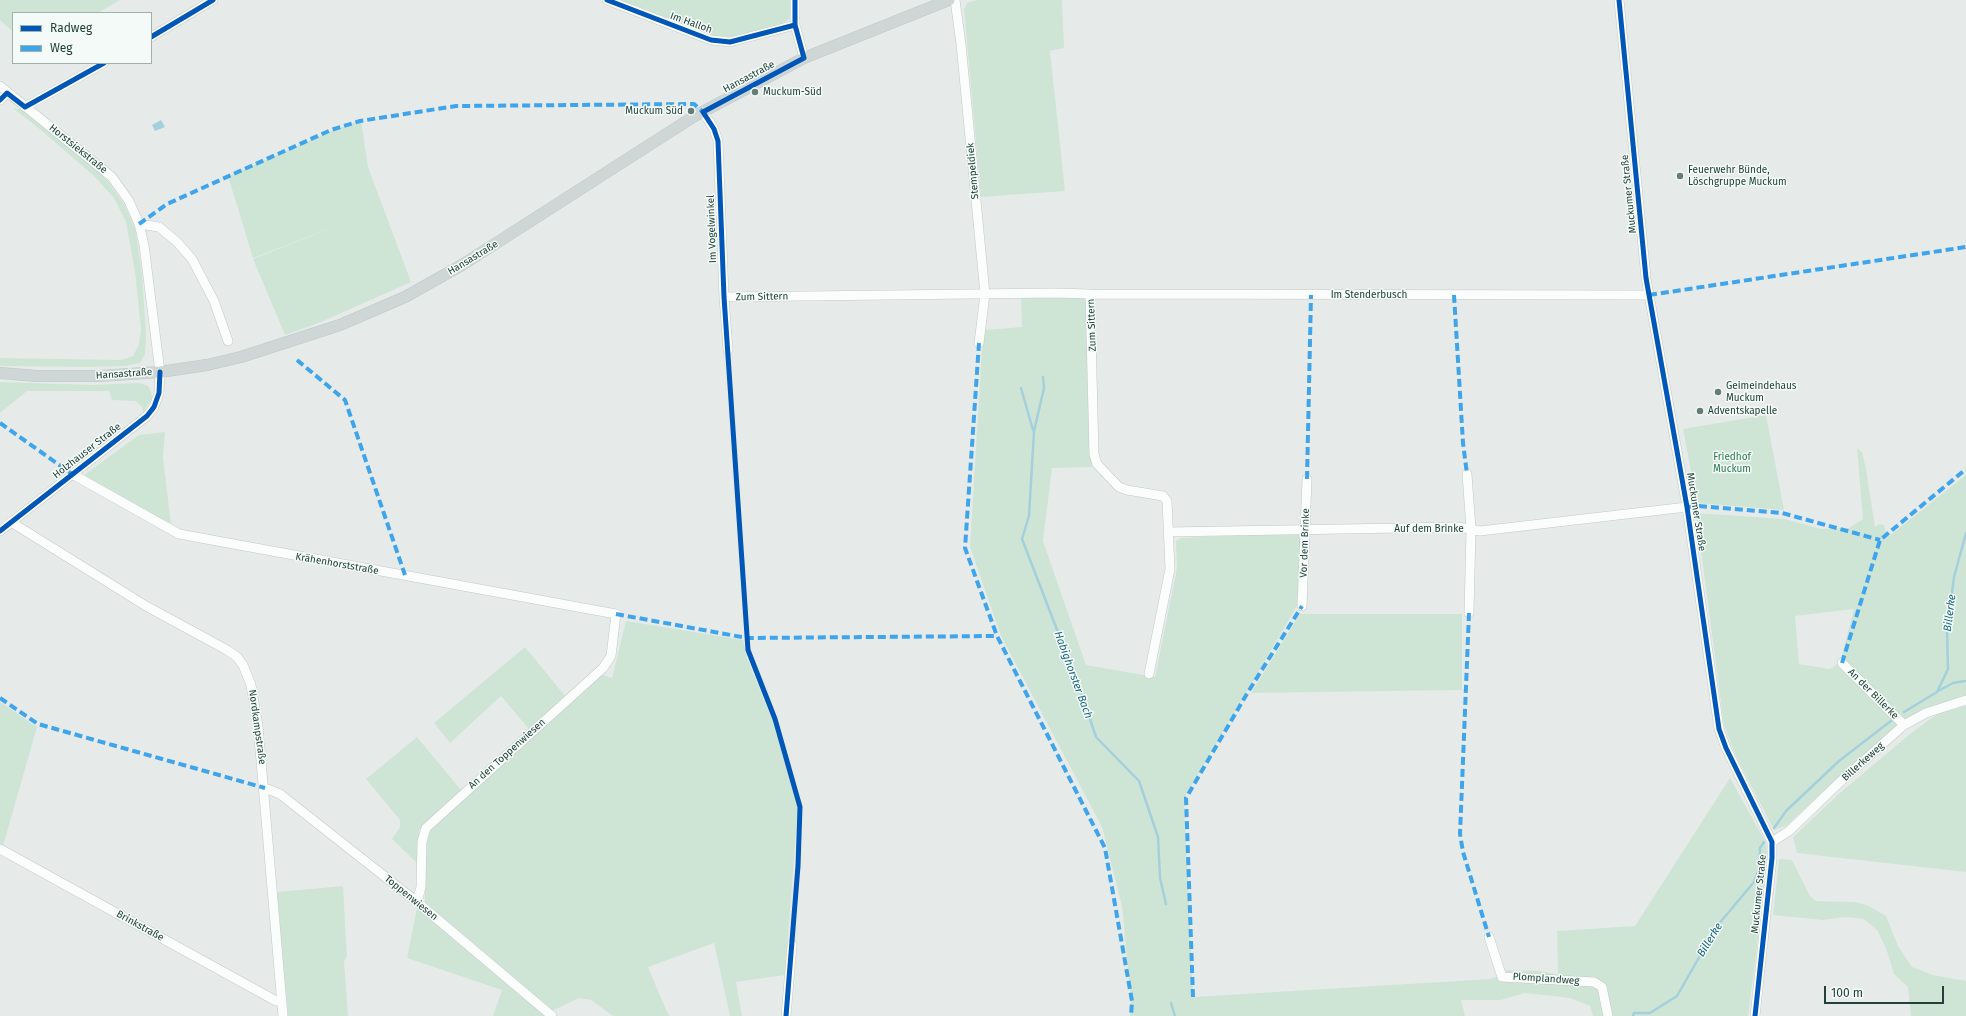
<!DOCTYPE html>
<html>
<head>
<meta charset="utf-8">
<style>
  body { margin:0 }
  #map { position:relative; width:1966px; height:1016px; overflow:hidden; background:#e6ebe9; font-family:"Fira Sans",sans-serif }
  canvas { display:block }
  .legend { position:absolute; left:12px; top:12px; width:140px; height:52px; box-sizing:border-box; background:#f4faf7; border:1px solid #a0b0ab; margin:0; padding:5px 7px; list-style:none; font-size:12px; color:#21413a }
  .legend li { display:flex; align-items:center; gap:8px; height:20px }
  .legend b { width:20px; border:1px solid #a0b0ab }
  .scale { position:absolute; left:1824px; top:986px; width:120px; height:18px; box-sizing:border-box; border:2px solid #21413a; border-top:0; padding-left:5px; font-size:12px; line-height:14px; white-space:nowrap; color:#21413a; -webkit-text-stroke:3px #f4faf7; paint-order:stroke }
</style>
</head>
<body>
<div id="map">
<canvas width="1966" height="1016"></canvas>
<ul class="legend">
<li><b style="height:5px;background:#0057b8"></b>Radweg</li>
<li><b style="height:5px;background:#3ea4ec"></b>Weg</li>
</ul>
<div class="scale">100 m</div>
</div>
<script>
const context = document.querySelector('canvas').getContext('2d');
context.lineJoin = 'round';
function fill(path, color) {
  context.fillStyle = color;
  context.fill(path, 'evenodd');
}
function shape(rows) {
  const path = new Path2D();
  for (const r of rows) {
    path.moveTo(r[0], r[1]);
    for (let i = 2; i < r.length; i += 2) path.lineTo(r[i], r[i + 1]);
  }
  return path;
}
function strokePath(path, color, width, dash) {
  context.strokeStyle = color;
  context.lineWidth = width;
  context.lineCap = dash ? 'butt' : 'round';
  context.setLineDash(dash || []);
  context.stroke(path);
}
function label(font, color, halo, rows, align = 'center') {
  context.font = font + ' "Fira Sans",sans-serif';
  context.lineWidth = 3;
  context.setLineDash([]);
  context.textBaseline = 'middle';
  context.strokeStyle = halo;
  context.fillStyle = color;
  for (const [text, x, y, turn = 0] of rows) {
    context.save();
    context.translate(x, y);
    context.rotate((+turn || 0) * Math.PI / 180);
    context.textAlign = isNaN(turn) ? turn : align;
    if (halo) context.strokeText(text, 0, 0);
    context.fillText(text, 0, 0);
    context.restore();
  }
}
const green = shape([
  [0,0,120,0,98,13,13,13,13,30,11,30,0,20],
  [620,0,792,0,792,17,782,24,730,38,711,35],
  [977,0,1062,0,1064,48,1050,51,1065,191,981,197,964,9,967,3],
  [13,108,21,109,85,159,107,180,124,204,135,228,142,274,146,334,145,354,140,363,125,366,88,367,0,366,0,358,121,360,133,356,139,344,141,329,135,272,126,222,114,198,94,176,42,131],
  [361,120,368,167,411,282,321,322,285,335,253,259,339,225,253,258,228,176,332,131],
  [1021,297,1085,297,1089,311,1092,467,1052,468,1043,541,1086,665,1155,677,1177,568,1176,541,1181,538,1302,532,1297,606,1184,798,1193,997,1490,979,1502,975,1506,970,1541,971,1558,975,1557,931,1635,926,1730,778,1766,843,1768,859,1748,1016,1593,1016,1590,1006,1570,998,1525,993,1501,1000,1461,1000,1465,1016,1130,1016,1131,1001,1122,906,1102,827,1001,636,970,547,982,350,985,330,1022,327],
  [0,382,90,385,139,383,148,386,151,392,152,398,143,413,142,407,136,401,112,400,109,391,27,391,0,413],
  [1766,415,1784,510,1697,503,1683,429],
  [165,432,163,457,171,525,84,475,139,435],
  [1857,448,1862,452,1866,469,1875,527,1879,524,1884,525,1888,537,1966,475,1966,696,1924,710,1837,779,1786,826,1774,830,1734,752,1724,725,1696,513,1785,519,1821,529,1849,528,1863,519],
  [1854,609,1842,655,1835,666,1830,669,1799,664,1795,616],
  [1300,614,1462,614,1462,690,1251,693],
  [626,621,743,640,747,658,773,722,798,805,785,975,736,982,742,1016,730,1016,714,943,648,967,667,1012,670,1016,613,1016,591,1000,579,998,552,1011,425,903,425,843,428,831,601,674,612,678],
  [525,647,566,697,529,729,501,696,450,743,434,723],
  [0,702,37,727,3,846,0,844],
  [1966,706,1966,872,1797,853,1793,837,1841,792,1910,734,1937,714],
  [417,737,461,790,419,830,417,863,392,839,400,827,400,820,366,779],
  [1779,859,1792,860,1810,896,1816,901,1855,902,1869,906,1886,916,1898,946,1912,967,1933,975,1966,981,1966,1016,1911,1016,1908,987,1894,974,1886,948,1877,930,1864,919,1845,917,1823,920,1773,915],
  [343,886,347,957,344,961,348,1016,288,1016,277,892],
  [417,908,548,1016,493,1016,502,990,407,958]
]);
const water = shape([
  [161,120,165,127,155,131,152,125]
]);
const stream = shape([
  [1043,377,1044,388,1034,431,1029,516,1022,539,1081,692,1096,737,1139,781,1158,837,1160,878,1166,904],
  [1021,388,1033,430],
  [1938,691,1953,683,1965,681],
  [1904,712,1937,692,1948,669,1947,631,1954,577,1966,533],
  [1774,828,1786,811,1839,761,1892,720],
  [1171,1003,1175,1016],
  [1633,1016,1634,1013,1650,1013,1677,996,1717,926,1754,882,1760,866,1760,848,1764,842]
]);
const minor = shape([
  [607,0,711,40,730,42,795,25],
  [795,0,795,25,804,58],
  [955,0,961,44,985,294,979,343],
  [1619,0,1646,278,1687,507,1719,729,1726,748,1772,842,1772,858,1755,1016],
  [151,37,213,0],
  [0,86,112,177,129,201,139,224,144,245,160,372,159,393,154,407,147,416,0,531],
  [0,100,7,93],
  [25,107,104,63],
  [703,112,714,129,718,141,724,297,728,350],
  [139,224,159,227,177,242,192,259,214,301,228,341],
  [1090,294,1649,295],
  [724,297,1054,293,1090,294,1094,454,1097,464,1119,487,1127,490,1163,496,1167,501,1170,569,1149,674],
  [72,474,179,534,616,614,611,656,603,668,426,828,422,842,421,887,417,902],
  [1467,474,1471,529,1469,613],
  [11,522,146,606,227,650,237,657,243,665,251,685,258,726,283,1016],
  [1169,532,1458,527,1480,531,1687,507],
  [1302,606,1307,479],
  [1842,663,1904,725],
  [265,788,280,794,417,902,552,1016],
  [1772,842,1789,831,1842,780,1904,725,1926,713,1966,700],
  [0,849,276,1001,281,1001],
  [1489,937,1502,977,1594,982,1602,987,1608,1016],
  [786,1016,792,945]
]);
const major = shape([
  [0,373,37,376,99,376,160,372,207,365,241,357,340,325,405,297,462,265,693,117,804,58,949,0]
]);
const quiet = shape([
  [139,224,167,204,331,130,360,121,456,106,694,104,703,112],
  [1454,295,1463,443,1467,474],
  [1649,295,1966,247],
  [979,343,965,548,997,636,1105,848,1132,1001,1131,1016],
  [297,360,345,400,405,575],
  [0,423,72,474],
  [1307,479,1311,295],
  [1687,507,1699,506,1782,513,1880,540],
  [1469,613,1460,834,1463,852,1489,937],
  [616,614,747,638,997,636],
  [1842,663,1880,540,1966,469],
  [0,698,38,724,265,788],
  [1193,997,1186,798,1248,692,1302,606]
]);
const cycleway = shape([
  [607,0,711,40,730,42,795,25],
  [1619,0,1646,278,1687,507,1719,729,1726,748,1772,842,1772,858,1755,1016],
  [151,37,213,0],
  [0,100,7,93,25,107,104,63],
  [0,531,147,416,154,407,159,393,160,372],
  [786,1016,798,866,800,807,775,719,748,650,724,297,718,141,714,129,703,112,804,58,795,25,795,0]
]);
const markers = [
  [755,92,4,"#667c77"],
  [691,111,4,"#667c77"],
  [1680,176,4,"#667c77"],
  [1718,392,4,"#667c77"],
  [1700,411,4,"#667c77"]
];
const streetNames = [
  ["Im Halloh",691,23,20],
  ["Hansastraße",749,77,-28],
  ["Horstsiekstraße",78,149,39],
  ["Stempeldiek",973,171,-95],
  ["Muckumer Straße",1629,194,-96],
  ["Im Vogelwinkel",712,229,-92],
  ["Hansastraße",473,258,-31],
  ["Im Stenderbusch",1369,295],
  ["Zum Sittern",762,297,-1],
  ["Zum Sittern",1092,325,-92],
  ["Hansastraße",124,374,-4],
  ["Holzhauser Straße",87,451,-38],
  ["Muckumer Straße",1696,512,81],
  ["Auf dem Brinke",1429,529],
  ["Vor dem Brinke",1305,543,-88],
  ["Krähenhorststraße",337,564,10],
  ["An der Billerke",1873,694,45],
  ["Nordkampstraße",257,727,82],
  ["An den Toppenwiesen",507,754,-42],
  ["Billerkeweg",1863,762,-42],
  ["Muckumer Straße",1759,894,-84],
  ["Toppenwiesen",411,898,39],
  ["Brinkstraße",140,926,29],
  ["Plomplandweg",1546,979,4]
];
const poiNames = [
  ["Muckum-Süd",763,92],
  ["Muckum Süd",683,111,"right"],
  ["Feuerwehr Bünde,",1688,170],
  ["Löschgruppe Muckum",1688,182],
  ["Geimeindehaus",1726,386],
  ["Muckum",1726,398],
  ["Adventskapelle",1708,411]
];
const parkNames = [
  ["Friedhof",1732,457],
  ["Muckum",1732,469]
];
const waterNames = [
  ["Billerke",1950,613,-83],
  ["Habighorster Bach",1073,675,70],
  ["Billerke",1710,940,-58]
];
fill(green, '#cee5d6');
fill(water, '#a4d0dc');
strokePath(stream, '#a4d0dc', 2.5);
strokePath(minor, '#c3c8c6', 10);
strokePath(major, '#bdc7c4', 12);
strokePath(minor, '#fbfcfc', 9);
strokePath(major, '#ced7d5', 11);
strokePath(quiet, '#3ea4ec', 4, [8, 4]);
strokePath(cycleway, '#0057b8', 5);
for (const [x, y, r, color] of markers) {
  const dot = new Path2D();
  dot.arc(x, y, r, 0, 2 * Math.PI);
  context.fillStyle = color;
  context.fill(dot);
  strokePath(dot, '#f4faf7', 1.5);
}
label('10px', '#21413a', '#f4faf7', streetNames);
label('10px', '#21413a', '#f4faf7', poiNames, 'left');
label('10px', '#287b4d', '#f4faf7', parkNames);
label('italic 11px', '#166982', '#f4faf7', waterNames);
</script>
</body>
</html>
